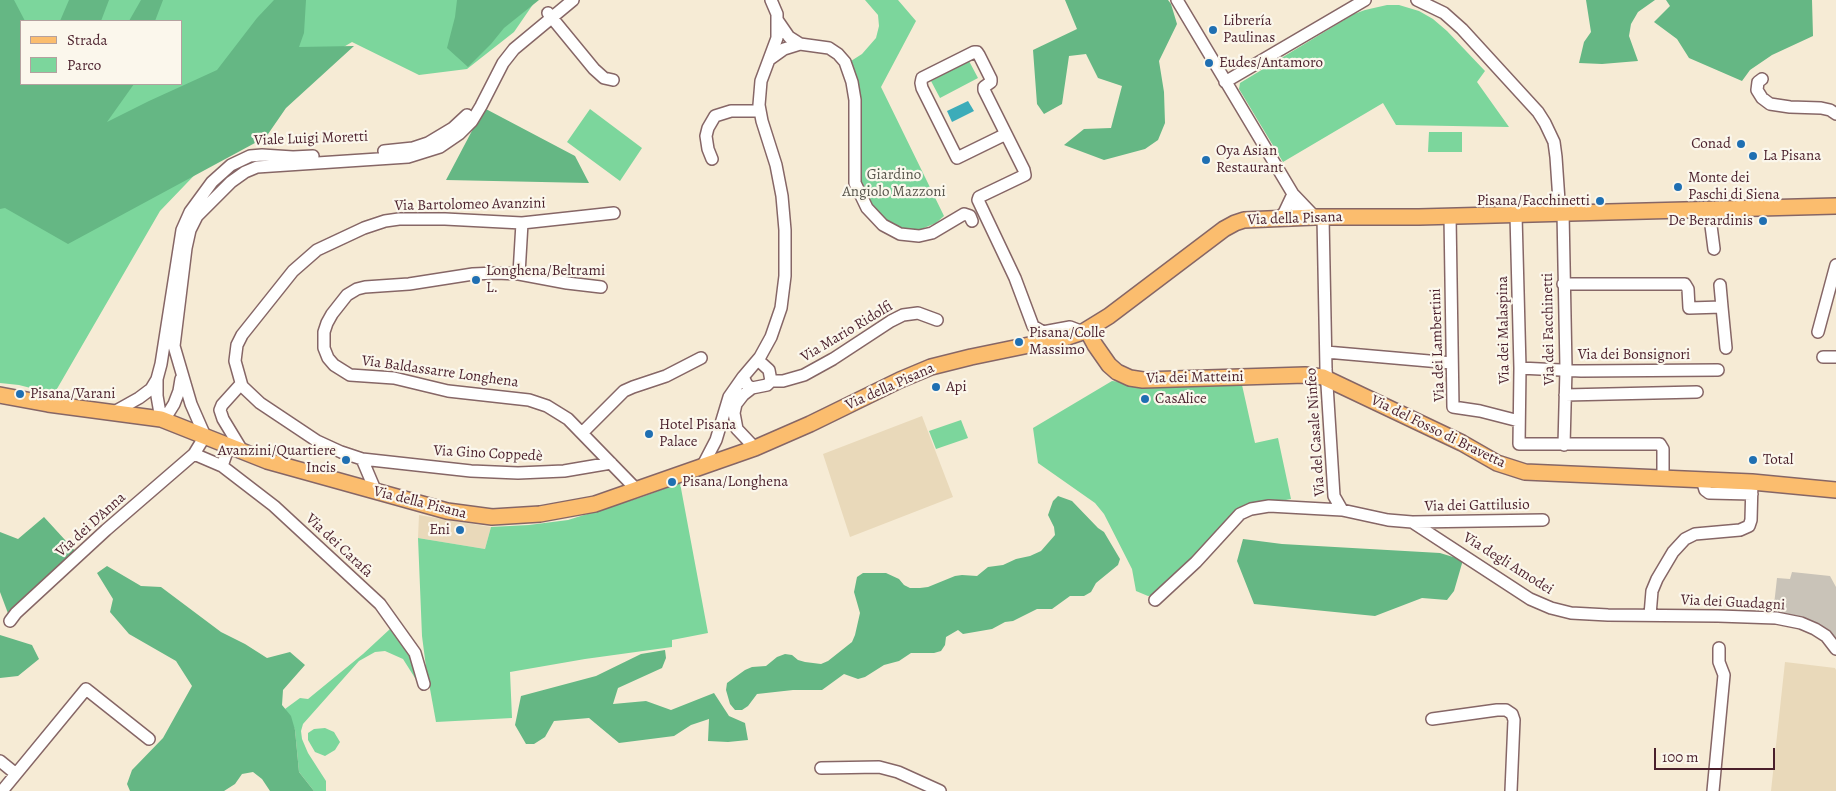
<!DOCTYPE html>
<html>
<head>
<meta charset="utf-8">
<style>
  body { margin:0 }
  #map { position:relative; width:1836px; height:791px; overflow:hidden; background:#f6ebd5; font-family:Alegreya,serif }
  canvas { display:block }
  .legend { position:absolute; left:20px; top:20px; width:162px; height:65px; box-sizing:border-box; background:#fbf7ec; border:1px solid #b4a19f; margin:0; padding:6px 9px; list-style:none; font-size:15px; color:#4a1f2b }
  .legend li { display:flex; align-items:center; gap:10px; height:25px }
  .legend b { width:25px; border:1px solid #b4a19f }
  .scale { position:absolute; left:1654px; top:748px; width:121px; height:22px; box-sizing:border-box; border:2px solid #4a1f2b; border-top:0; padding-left:6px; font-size:15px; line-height:18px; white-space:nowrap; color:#4a1f2b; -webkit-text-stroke:4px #fbf7ec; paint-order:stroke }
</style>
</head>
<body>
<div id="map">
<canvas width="1836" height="791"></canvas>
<ul class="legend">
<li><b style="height:6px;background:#fbbd6e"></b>Strada</li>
<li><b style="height:14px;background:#7cd69c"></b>Parco</li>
</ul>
<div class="scale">100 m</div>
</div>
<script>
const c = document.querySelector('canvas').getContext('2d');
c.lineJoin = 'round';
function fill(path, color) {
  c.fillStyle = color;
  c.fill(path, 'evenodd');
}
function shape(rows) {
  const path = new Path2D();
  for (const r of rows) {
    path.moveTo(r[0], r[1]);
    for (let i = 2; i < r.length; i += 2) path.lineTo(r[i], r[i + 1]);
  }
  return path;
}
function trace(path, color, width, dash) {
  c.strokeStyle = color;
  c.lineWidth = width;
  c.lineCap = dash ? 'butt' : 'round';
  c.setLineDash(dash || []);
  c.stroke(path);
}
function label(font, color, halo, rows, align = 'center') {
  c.font = font + ' Alegreya,serif';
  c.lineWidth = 4.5;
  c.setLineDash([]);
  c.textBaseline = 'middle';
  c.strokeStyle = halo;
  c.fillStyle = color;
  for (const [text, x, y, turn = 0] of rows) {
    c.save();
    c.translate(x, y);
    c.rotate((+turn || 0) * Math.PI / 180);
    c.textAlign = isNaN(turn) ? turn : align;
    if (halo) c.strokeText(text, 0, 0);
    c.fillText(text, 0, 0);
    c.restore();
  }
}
const built = shape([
  [922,416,953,497,850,537,823,454],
  [419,515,491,527,485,549,418,538],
  [1785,662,1835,668,1836,670,1836,791,1771,791]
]);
const industrial = shape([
  [1792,572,1830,576,1836,587,1836,642,1773,614,1777,578,1790,579]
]);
const green = shape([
  [0,0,536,0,514,32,467,69,419,75,352,42,300,73,209,160,160,211,54,394,19,385,0,383],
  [21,21,181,21,181,84,21,84],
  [865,0,898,0,916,21,881,87,944,216,936,223,919,230,903,230,890,225,873,209,864,194,860,175,862,128,859,86,851,61,862,54,876,38,879,26,878,15],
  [1387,5,1399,5,1419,11,1433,19,1447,31,1485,71,1477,82,1509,127,1396,125,1383,103,1283,162,1239,89,1240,83,1354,14,1365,10],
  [969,61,978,78,940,98,931,81],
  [590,109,642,148,620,181,567,142],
  [1429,132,1462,132,1462,152,1428,152],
  [1112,381,1160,386,1242,385,1255,443,1278,438,1291,499,1236,510,1198,555,1155,595,1148,596,1136,591,1132,569,1104,514,1095,503,1038,463,1033,428],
  [961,420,968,438,936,449,929,431],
  [680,483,708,633,672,640,672,647,585,659,510,672,512,718,436,722,426,667,422,636,418,538,485,549,491,527,529,525,568,520,642,497],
  [390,629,396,634,408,651,417,668,417,678,415,678,403,659,385,651,375,652,359,661,303,724,301,731,302,739,308,753,326,781,326,791,314,791,299,772,295,730,285,709,300,698,308,699,363,654],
  [325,728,334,732,340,742,335,750,325,756,315,752,308,740,308,733,314,729]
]);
const forest = shape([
  [0,0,14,0,25,21,21,21,21,84,134,84,107,122,149,101,217,70,257,18,274,0,306,0,304,33,299,47,354,46,286,108,266,137,68,244,5,208,0,209],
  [69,0,109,0,101,21,60,21],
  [141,0,163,0,155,21,129,21],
  [457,0,539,0,504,28,491,44,468,67,447,48,455,17],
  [1065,0,1168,0,1171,4,1177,24,1159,61,1164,92,1165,123,1158,140,1145,149,1104,160,1064,145,1084,129,1111,128,1122,86,1098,78,1086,54,1069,56,1062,104,1044,114,1037,104,1033,50,1077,29],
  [1586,0,1655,0,1638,12,1631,24,1629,36,1638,61,1602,64,1579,63,1584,42,1591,32],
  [1666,0,1812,0,1813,36,1772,55,1750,70,1742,81,1689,58,1677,39,1654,22,1670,6],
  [484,108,575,156,589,183,446,180],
  [1058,496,1072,501,1098,528,1104,532,1120,559,1118,565,1096,583,1091,592,1084,596,1070,596,1052,609,1037,609,1013,621,1005,622,992,629,963,634,958,630,946,637,945,645,941,651,934,653,911,653,899,661,884,665,865,677,858,679,844,674,822,690,793,690,757,694,748,706,742,710,735,710,730,704,726,690,727,683,745,670,752,667,766,666,777,657,785,654,792,655,798,660,805,662,821,664,828,661,852,642,855,635,860,613,854,592,857,577,863,573,886,573,899,579,904,585,910,588,920,588,928,587,955,576,962,575,977,576,988,567,1003,565,1016,559,1030,556,1041,551,1055,535,1054,527,1048,515,1053,501],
  [44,517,77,553,9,616,0,592,0,532,18,539],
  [1243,539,1282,544,1440,553,1463,560,1454,591,1447,600,1422,598,1375,616,1254,604,1237,561],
  [107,566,141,586,161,587,221,632,245,644,267,658,290,652,305,665,283,690,282,705,291,716,295,730,299,772,314,791,270,791,262,779,253,772,242,774,235,784,224,791,130,791,127,784,132,770,163,738,192,686,176,661,129,634,110,612,113,599,97,573],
  [0,635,32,645,39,659,18,676,0,678],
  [665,650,666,658,662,668,618,688,613,704,646,701,671,710,714,693,729,716,745,723,748,740,728,742,708,741,709,719,691,725,674,736,619,743,589,718,554,721,545,737,534,744,526,744,515,725,521,696,596,676,641,654]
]);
const water = shape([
  [968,101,974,111,952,122,947,111]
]);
const minor = shape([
  [1177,0,1293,194,1300,218],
  [1417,0,1444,13,1462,29,1538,112,1545,123,1554,142,1556,157,1559,201,1563,212,1566,369,1564,445],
  [548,13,594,69,604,78,613,80],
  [778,21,789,37,800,44],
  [770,59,784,49,800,44,829,48,838,54,845,62,852,82,855,100,855,183,867,208,883,225,900,234,919,236,932,233,964,214,970,216,972,221],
  [1762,79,1758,82,1757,90,1762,98,1770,104,1790,107,1821,108,1830,110,1836,114],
  [1225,82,1365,0],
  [1006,134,957,158,922,88,921,83,922,78,974,52,977,52,979,55,991,79,991,82,984,87,984,90,1024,170,1025,175,979,197,978,200,1015,278,1033,326,1043,332,1070,327,1083,332],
  [384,151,413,148,428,143,453,128,467,115],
  [712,159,708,149,706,136,708,128,715,116,731,111,760,111],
  [1294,195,1315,217],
  [1709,210,1714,249],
  [1516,215,1520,368,1519,444,1660,444,1663,449,1663,478],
  [1450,216,1453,407,1480,411,1519,421],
  [1323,217,1326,369,1334,496,1342,510],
  [1278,218,1284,213,1293,194],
  [519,274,522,223],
  [1563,284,1685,284,1688,289,1689,308,1722,307,1726,348],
  [1720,285,1722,307],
  [601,287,567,283,519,274,496,273,473,274,409,284,365,287,357,289,347,295,332,314,327,323,324,332,324,348,328,358,334,365,350,375,394,378,448,391,529,400,547,406,568,419,637,490],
  [1818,332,1836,265],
  [1326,352,1452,363],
  [1823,357,1836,357],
  [1520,368,1581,371,1718,370],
  [157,379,157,396,161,419,169,412,174,404,179,391,181,379],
  [771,381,783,381,804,375,833,359,891,321,903,315,918,313,937,320],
  [241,384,222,405,220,410,223,419,243,452],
  [752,388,747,385,743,377,760,357,771,337,781,308,785,276,785,230,782,196,776,165,762,121,759,105,761,81,777,38,777,14,771,0],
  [1565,395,1697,392],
  [114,412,139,398,151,389,157,379,161,364,182,230,190,212,212,182,231,165,250,156,262,155,293,157,313,156],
  [582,433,624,391,633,387,666,376,701,358],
  [229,446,222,466,274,506,380,604,415,653,424,684],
  [755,448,737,429,734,413,736,404,743,395,752,388,767,385,771,381,769,370,758,360],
  [362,459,376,492],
  [611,463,564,471,518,473,471,471,362,459,341,452,317,441,260,403,242,386,235,361,237,345,242,335,293,271,317,250,364,228,385,221,399,219,445,219,522,223,614,213],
  [222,466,194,454,205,436,191,404,174,346,186,248,190,230,197,216,231,182,245,172,257,167,408,157,440,147,459,134,472,121,481,106,503,63,514,49,573,0],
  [702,467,716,440,729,397,743,377],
  [1702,480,1705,490,1709,493,1752,494],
  [1414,522,1543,520],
  [1155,600,1196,562,1240,514,1251,509,1269,506,1342,510,1388,520,1412,522,1530,599,1551,608,1571,613,1608,615,1718,616,1776,618,1801,623,1815,629,1826,636,1836,649],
  [1650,615,1652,591,1657,579,1673,552,1685,539,1695,534,1740,530,1749,526,1751,520,1752,482],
  [10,621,16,613,106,530,194,454],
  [1432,719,1497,710,1506,710,1512,714,1514,720,1511,791],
  [0,761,16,774],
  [821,768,879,767,898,772,940,791],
  [2,791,86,689,149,739],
  [1713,791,1724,675,1719,662,1719,648]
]);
const major = shape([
  [1087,330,1095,345,1109,365,1117,372,1130,378,1143,380,1305,375,1323,377,1462,443,1497,463,1525,472,1752,482,1836,490],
  [0,395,48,404,161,419,267,461,447,511,492,517,540,514,595,504,755,448,810,424,900,380,931,367,971,357,1068,337,1083,332,1109,316,1224,229,1235,223,1244,220,1315,217,1419,217,1836,206]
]);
const markers = [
  [1213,30,5,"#1f6fb2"],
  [1209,63,5,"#1f6fb2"],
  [1741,144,5,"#1f6fb2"],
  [1753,156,5,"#1f6fb2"],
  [1206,160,5,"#1f6fb2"],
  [1678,187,5,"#1f6fb2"],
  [1600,201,5,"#1f6fb2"],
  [1763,221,5,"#1f6fb2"],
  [476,280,5,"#1f6fb2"],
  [1019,342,5,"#1f6fb2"],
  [936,387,5,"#1f6fb2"],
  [20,394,5,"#1f6fb2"],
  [1145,399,5,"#1f6fb2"],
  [649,434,5,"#1f6fb2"],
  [346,460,5,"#1f6fb2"],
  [1753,460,5,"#1f6fb2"],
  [672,482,5,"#1f6fb2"],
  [460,530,5,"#1f6fb2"]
];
const poiNames = [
  ["Librería",1223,21],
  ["Paulinas",1223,38],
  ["Eudes/Antamoro",1219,63],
  ["Conad",1731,144,"right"],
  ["Oya Asian",1216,151],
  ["Restaurant",1216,168],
  ["La Pisana",1763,156],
  ["Monte dei",1688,178],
  ["Paschi di Siena",1688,195],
  ["Pisana/Facchinetti",1590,201,"right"],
  ["De Berardinis",1753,221,"right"],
  ["Longhena/Beltrami",486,271],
  ["L.",486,288],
  ["Pisana/Colle",1029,333],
  ["Massimo",1029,350],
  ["Api",946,387],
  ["Pisana/Varani",30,394],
  ["CasAlice",1155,399],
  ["Hotel Pisana",659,425],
  ["Palace",659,442],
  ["Avanzini/Quartiere",336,451,"right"],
  ["Incis",336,468,"right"],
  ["Total",1763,460],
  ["Pisana/Longhena",682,482],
  ["Eni",450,530,"right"]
];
const streetNames = [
  ["Viale Luigi Moretti",311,139,-2],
  ["Via Bartolomeo Avanzini",470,205,-1],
  ["Via della Pisana",1295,219,-2],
  ["Via dei Facchinetti",1549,329,-91],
  ["Via dei Malaspina",1504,330,-91],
  ["Via Mario Ridolfi",847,332,-31],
  ["Via dei Lambertini",1438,345,-92],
  ["Via dei Bonsignori",1634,355],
  ["Via Baldassarre Longhena",440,372,8],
  ["Via dei Matteini",1195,378,-1],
  ["Via della Pisana",890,387,-24],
  ["Via del Casale Ninfeo",1316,432,-94],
  ["Via del Fosso di Bravetta",1438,432,26],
  ["Via Gino Coppedè",488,454,3],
  ["Via della Pisana",420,503,14],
  ["Via dei Gattilusio",1477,506,-1],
  ["Via dei D’Anna",91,525,-42],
  ["Via dei Carafa",339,546,43],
  ["Via degli Amodei",1508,564,32],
  ["Via dei Guadagni",1733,603,3]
];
const parkNames = [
  ["Giardino",894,175],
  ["Angiolo Mazzoni",894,192]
];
fill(built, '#e9d9ba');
fill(industrial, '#c9c3b8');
fill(green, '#7cd69c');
fill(forest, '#65b784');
fill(water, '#3cacb9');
trace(minor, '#866666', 14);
trace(major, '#866666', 18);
trace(minor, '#fff', 11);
trace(major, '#fbbd6e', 15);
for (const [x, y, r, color] of markers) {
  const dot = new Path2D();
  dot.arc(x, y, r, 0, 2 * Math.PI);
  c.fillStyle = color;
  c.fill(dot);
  trace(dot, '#fbf7ec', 2);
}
label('15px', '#4a1f2b', '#fbf7ec', poiNames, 'left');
label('15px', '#4a1f2b', '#fbf7ec', streetNames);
label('15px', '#59564d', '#fbf7ec', parkNames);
</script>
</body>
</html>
